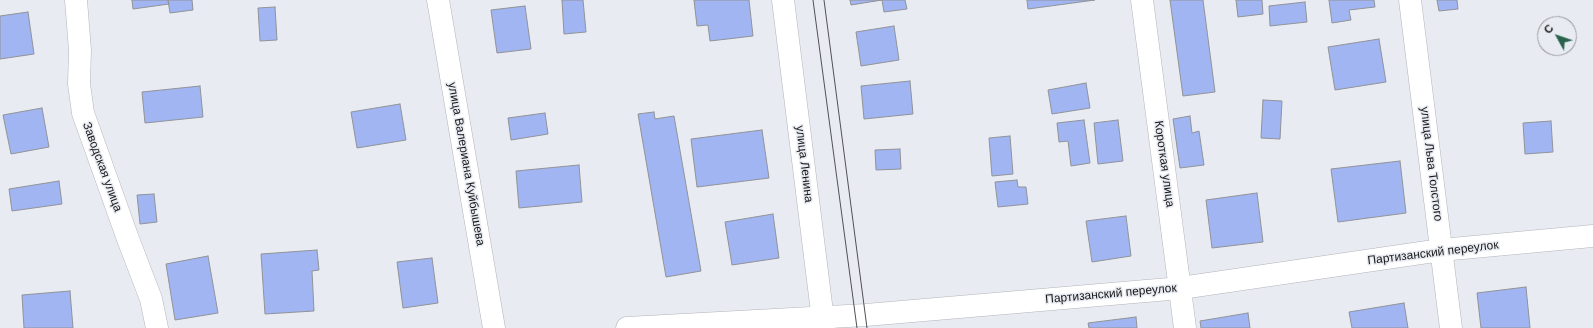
<!DOCTYPE html>
<html>
<head>
<meta charset="utf-8">
<style>
  body { margin:0 }
  #map { position:relative; width:1593px; height:328px; overflow:hidden; background:#e8ebf1; font-family:Helvetica,sans-serif }
  canvas { display:block }
  .north { position:absolute; left:1537px; top:16px; width:40px; height:40px; box-sizing:border-box; background:#e8ebf1; border:1px solid #95979b; border-radius:50%; rotate:310deg; font-size:11px; font-weight:700; line-height:16px; text-align:center; color:#18181a }
  .north::after { content:''; display:block; margin:auto; width:14px; height:18px; background:#29634d; clip-path:polygon(50% 0,100% 100%,50% 72%,0 100%) }
</style>
</head>
<body>
<div id="map">
<canvas width="1593" height="328"></canvas>
<div class="north">С</div>
</div>
<script>
const c = document.querySelector('canvas').getContext('2d');
c.lineJoin = 'round';
function fill(path, color) {
  c.fillStyle = color;
  c.fill(path, 'evenodd');
}
function shape(rows) {
  const path = new Path2D();
  for (const r of rows) {
    path.moveTo(r[0], r[1]);
    for (let i = 2; i < r.length; i += 2) path.lineTo(r[i], r[i + 1]);
  }
  return path;
}
function trace(path, color, width, dash) {
  c.strokeStyle = color;
  c.lineWidth = width;
  c.lineCap = dash ? 'butt' : 'round';
  c.setLineDash(dash || []);
  c.stroke(path);
}
function label(font, color, halo, rows, align = 'center') {
  c.font = font + ' Helvetica,sans-serif';
  c.lineWidth = 3;
  c.setLineDash([]);
  c.textBaseline = 'middle';
  c.strokeStyle = halo;
  c.fillStyle = color;
  for (const [text, x, y, turn = 0] of rows) {
    c.save();
    c.translate(x, y);
    c.rotate((+turn || 0) * Math.PI / 180);
    c.textAlign = isNaN(turn) ? turn : align;
    if (halo) c.strokeText(text, 0, 0);
    c.fillText(text, 0, 0);
    c.restore();
  }
}
const building = shape([
  [132,0,168,0,169,4,133,9,132,0],
  [168,0,192,0,193,10,170,13,168,0],
  [562,0,583,0,586,32,564,34,562,0],
  [694,0,749,0,753,36,710,41,708,25,697,26,694,0],
  [850,0,905,0,907,9,884,12,882,0,851,5,850,0],
  [1027,0,1095,0,1028,9,1027,0],
  [1170,0,1203,0,1215,92,1183,96,1170,0],
  [1236,0,1262,0,1263,14,1238,17,1236,0],
  [1329,0,1374,0,1375,7,1349,10,1351,20,1332,23,1329,0],
  [1437,0,1457,0,1458,9,1439,11,1437,0],
  [1305,2,1307,22,1270,26,1269,6,1305,2],
  [525,6,531,49,497,53,491,10,525,6],
  [275,7,277,40,260,41,258,8,275,7],
  [28,12,34,54,0,59,0,16,28,12],
  [894,26,899,60,861,66,856,32,894,26],
  [1379,39,1386,82,1335,90,1328,47,1379,39],
  [910,81,913,114,864,119,861,86,910,81],
  [1086,83,1090,108,1052,114,1048,90,1086,83],
  [200,86,203,117,145,123,142,92,200,86],
  [1263,100,1282,101,1280,139,1261,138,1263,100],
  [400,104,406,140,357,148,351,112,400,104],
  [42,108,49,147,11,154,3,115,42,108],
  [654,112,655,119,674,116,701,271,666,277,638,114,654,112],
  [545,113,548,134,511,140,508,118,545,113],
  [1190,116,1192,133,1199,131,1204,165,1180,168,1173,119,1190,116],
  [1084,120,1090,163,1071,166,1068,141,1059,142,1057,123,1084,120],
  [1118,120,1123,161,1098,164,1094,123,1118,120],
  [1551,121,1553,152,1525,154,1523,123,1551,121],
  [762,130,769,178,697,187,691,139,762,130],
  [1010,136,1013,174,992,176,989,138,1010,136],
  [900,149,901,169,876,170,875,150,900,149],
  [1400,161,1406,213,1338,222,1331,169,1400,161],
  [579,165,582,202,519,208,516,171,579,165],
  [1017,180,1018,187,1026,187,1028,204,998,207,995,182,1017,180],
  [59,181,62,204,12,211,9,189,59,181],
  [1257,193,1263,242,1212,248,1206,200,1257,193],
  [154,194,157,222,140,224,137,195,154,194],
  [773,214,779,258,732,265,725,222,773,214],
  [1126,216,1131,256,1092,262,1086,221,1126,216],
  [317,250,319,270,312,271,314,311,265,314,261,254,317,250],
  [208,256,218,313,175,320,166,264,208,256],
  [432,258,438,303,403,308,397,262,432,258],
  [1526,287,1530,328,1481,328,1477,293,1526,287],
  [70,291,73,328,24,328,22,295,70,291],
  [1404,303,1408,328,1352,328,1349,312,1404,303],
  [1248,313,1250,328,1201,328,1200,321,1248,313],
  [1136,317,1137,328,1089,328,1088,323,1136,317]
]);
const minor = shape([
  [76,0,80,50,79,84,83,113,128,239,151,299,157,328],
  [438,0,494,328],
  [783,0,824,328],
  [1142,0,1185,328],
  [1410,0,1451,328],
  [627,328,866,315,1181,288,1441,250,1593,236]
]);
const tram = shape([
  [813,0,857,328],
  [824,0,867,328]
]);
const streetNames = [
  ["улица Валериана Куйбышева",466,164,80],
  ["улица Ленина",804,164,83],
  ["Короткая улица",1164,164,82],
  ["улица Льва Толстого",1431,164,83],
  ["Заводская улица",102,167,70],
  ["Партизанский переулок",1433,253,-7],
  ["Партизанский переулок",1111,294,-5]
];
fill(building, '#a0b5f2');
trace(building, '#919398', 1);
trace(minor, '#b2b4ba', 23);
trace(minor, '#fff', 22);
trace(tram, '#505154', 1);
label('12px', '#18181a', '#e8ebf1', streetNames);
</script>
</body>
</html>
